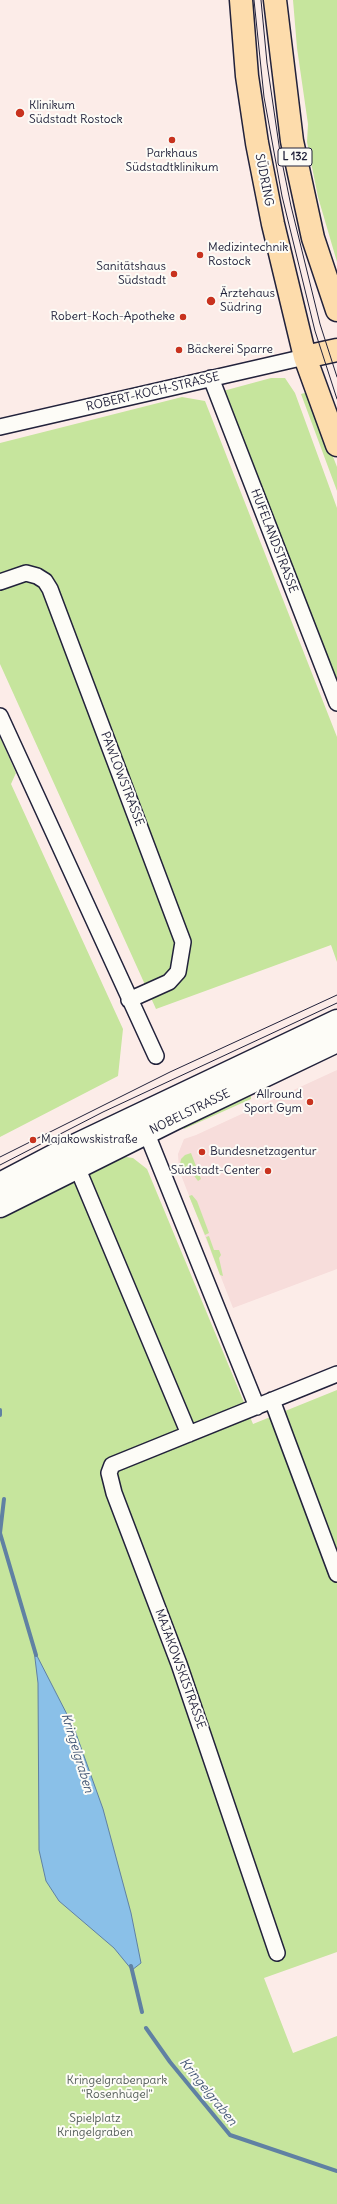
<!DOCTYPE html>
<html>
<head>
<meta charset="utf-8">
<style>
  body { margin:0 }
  canvas { display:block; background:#fcece8 }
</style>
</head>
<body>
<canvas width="337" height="2204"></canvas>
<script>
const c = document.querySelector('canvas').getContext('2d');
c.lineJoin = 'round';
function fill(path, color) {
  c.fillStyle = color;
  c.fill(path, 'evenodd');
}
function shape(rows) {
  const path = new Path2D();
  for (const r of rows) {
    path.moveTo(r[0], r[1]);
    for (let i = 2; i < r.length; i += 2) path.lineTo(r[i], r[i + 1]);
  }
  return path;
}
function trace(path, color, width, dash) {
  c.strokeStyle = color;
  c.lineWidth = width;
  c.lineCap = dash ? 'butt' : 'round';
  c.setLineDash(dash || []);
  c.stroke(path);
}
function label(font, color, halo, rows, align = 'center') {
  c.font = font + ' Delius,sans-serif';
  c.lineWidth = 4;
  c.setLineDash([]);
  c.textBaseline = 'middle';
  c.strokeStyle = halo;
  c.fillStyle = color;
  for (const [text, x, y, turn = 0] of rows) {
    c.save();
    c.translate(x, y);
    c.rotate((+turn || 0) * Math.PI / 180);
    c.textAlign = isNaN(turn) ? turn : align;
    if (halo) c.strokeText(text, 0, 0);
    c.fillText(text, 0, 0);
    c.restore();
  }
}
const built = shape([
  [337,1070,337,1269,233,1308,179,1170,178,1154,184,1139,196,1135]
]);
const green = shape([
  [293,0,337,0,337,262,318,197,307,142,308,124,297,48],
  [271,378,285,378,295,393,337,508,337,688,223,391],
  [308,392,337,467,337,491,301,394],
  [182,397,205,401,337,737,337,962,331,945,156,1009,0,664,0,443],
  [0,737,16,773,11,784,123,1029,118,1076,0,1137],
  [243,1092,251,1095,251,1099,184,1129,180,1121],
  [191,1153,201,1179,198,1181,192,1173,183,1173,179,1170,181,1159,185,1155],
  [126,1157,133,1158,147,1169,253,1424,337,1390,337,1952,264,1978,293,2053,337,2036,337,2204,0,2204,0,1219,88,1172,116,1159],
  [192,1195,197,1201,209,1233,205,1235,189,1196],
  [209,1236,214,1250,219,1250,221,1255,219,1258,223,1276,220,1275,206,1237]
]);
const water = shape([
  [34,1650,74,1728,103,1809,131,1913,141,1963,132,1970,114,1948,59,1901,46,1881,39,1850,38,1683,34,1650]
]);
const stream = shape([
  [0,1410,0,1415],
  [4,1499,0,1533,36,1655],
  [131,1966,142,2012],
  [146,2028,170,2062,230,2135,337,2171]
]);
const street = shape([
  [211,378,337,703],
  [0,427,305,357],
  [0,582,26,573,37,576,45,581,50,589,183,942,178,972,169,982,129,1000],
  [0,716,156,1056],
  [143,1124,257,1407],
  [77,1167,189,1434],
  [272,1400,337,1574],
  [277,1953,179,1664,114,1493,109,1473,112,1465,337,1374]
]);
const secondary = shape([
  [0,1184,55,1155,337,1021],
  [0,1206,174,1119,337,1041]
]);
const primary = shape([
  [241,0,247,76,257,143,273,224,305,357,337,445],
  [275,0,292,141,313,238,337,310],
  [305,357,337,350]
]);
const tram = shape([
  [254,0,264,97,282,196,315,331,337,399],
  [261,0,267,63,280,152,291,206,320,324,337,377],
  [0,1157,170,1072,337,995],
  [0,1165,103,1112,337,1003]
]);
const markers = [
  [20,113,5,"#c8321e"],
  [172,140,4,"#c8321e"],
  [200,255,4,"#c8321e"],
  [174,274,4,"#c8321e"],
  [211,301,5,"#c8321e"],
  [183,317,4,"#c8321e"],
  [179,350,4,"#c8321e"],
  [310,1102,4,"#c8321e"],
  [33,1140,4,"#c8321e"],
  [202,1152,4,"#c8321e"],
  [268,1171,4,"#c8321e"]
];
const shields = [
  [295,157,34]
];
const shieldNames = [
  ["L 132",295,157]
];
const poiNames = [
  ["Klinikum",29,106],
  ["Südstadt Rostock",29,120],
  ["Parkhaus",172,154,"center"],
  ["Südstadtklinikum",172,168,"center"],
  ["Medizintechnik",208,248],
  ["Rostock",208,262],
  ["Sanitätshaus",166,267,"right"],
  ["Südstadt",166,281,"right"],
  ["Ärztehaus",220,294],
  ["Südring",220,308],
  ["Robert-Koch-Apotheke",175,317,"right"],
  ["Bäckerei Sparre",187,350],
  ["Allround",302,1095,"right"],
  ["Sport Gym",302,1109,"right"],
  ["Majakowskistraße",41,1140],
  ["Bundesnetzagentur",210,1152],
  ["Südstadt-Center",260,1171,"right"]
];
const streetNames = [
  ["SÜDRING",264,180,79],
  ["ROBERT-KOCH-STRASSE",153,392,-13],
  ["HUFELANDSTRASSE",274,541,69],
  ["PAWLOWSTRASSE",122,779,69],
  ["NOBELSTRASSE",190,1112,-26],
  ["MAJAKOWSKISTRASSE",180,1669,70]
];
const parkNames = [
  ["Kringelgrabenpark",117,2081],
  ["\"Rosenhügel\"",117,2095],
  ["Spielplatz",95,2119],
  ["Kringelgraben",95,2133]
];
const waterNames = [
  ["Kringelgraben",77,1753,73],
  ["Kringelgraben",208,2092,51]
];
fill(built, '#f7dddb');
fill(green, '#c6e59d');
fill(water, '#8ac0e8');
trace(water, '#6081a3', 1);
trace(stream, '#6081a3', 4);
trace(street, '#22223b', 18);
trace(secondary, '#22223b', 25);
trace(primary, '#22223b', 25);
trace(street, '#fdfcf7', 15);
trace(secondary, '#fdfcf7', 22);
trace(primary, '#fddcac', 22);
trace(tram, '#22223b', 1);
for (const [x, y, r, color] of markers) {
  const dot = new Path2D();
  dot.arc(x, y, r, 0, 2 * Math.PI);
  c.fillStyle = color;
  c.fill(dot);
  trace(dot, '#fdfcf7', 1.5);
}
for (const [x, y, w] of shields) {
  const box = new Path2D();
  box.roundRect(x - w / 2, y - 9, w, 18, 3);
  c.fillStyle = '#fdfcf7';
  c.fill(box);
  trace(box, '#22223b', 1);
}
label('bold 11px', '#22223b', null, shieldNames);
label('12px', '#22223b', '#fdfcf7', poiNames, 'left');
label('12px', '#22223b', '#fdfcf7', streetNames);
label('12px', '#535c58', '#fdfcf7', parkNames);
label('italic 13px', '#465978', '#fdfcf7', waterNames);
</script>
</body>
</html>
